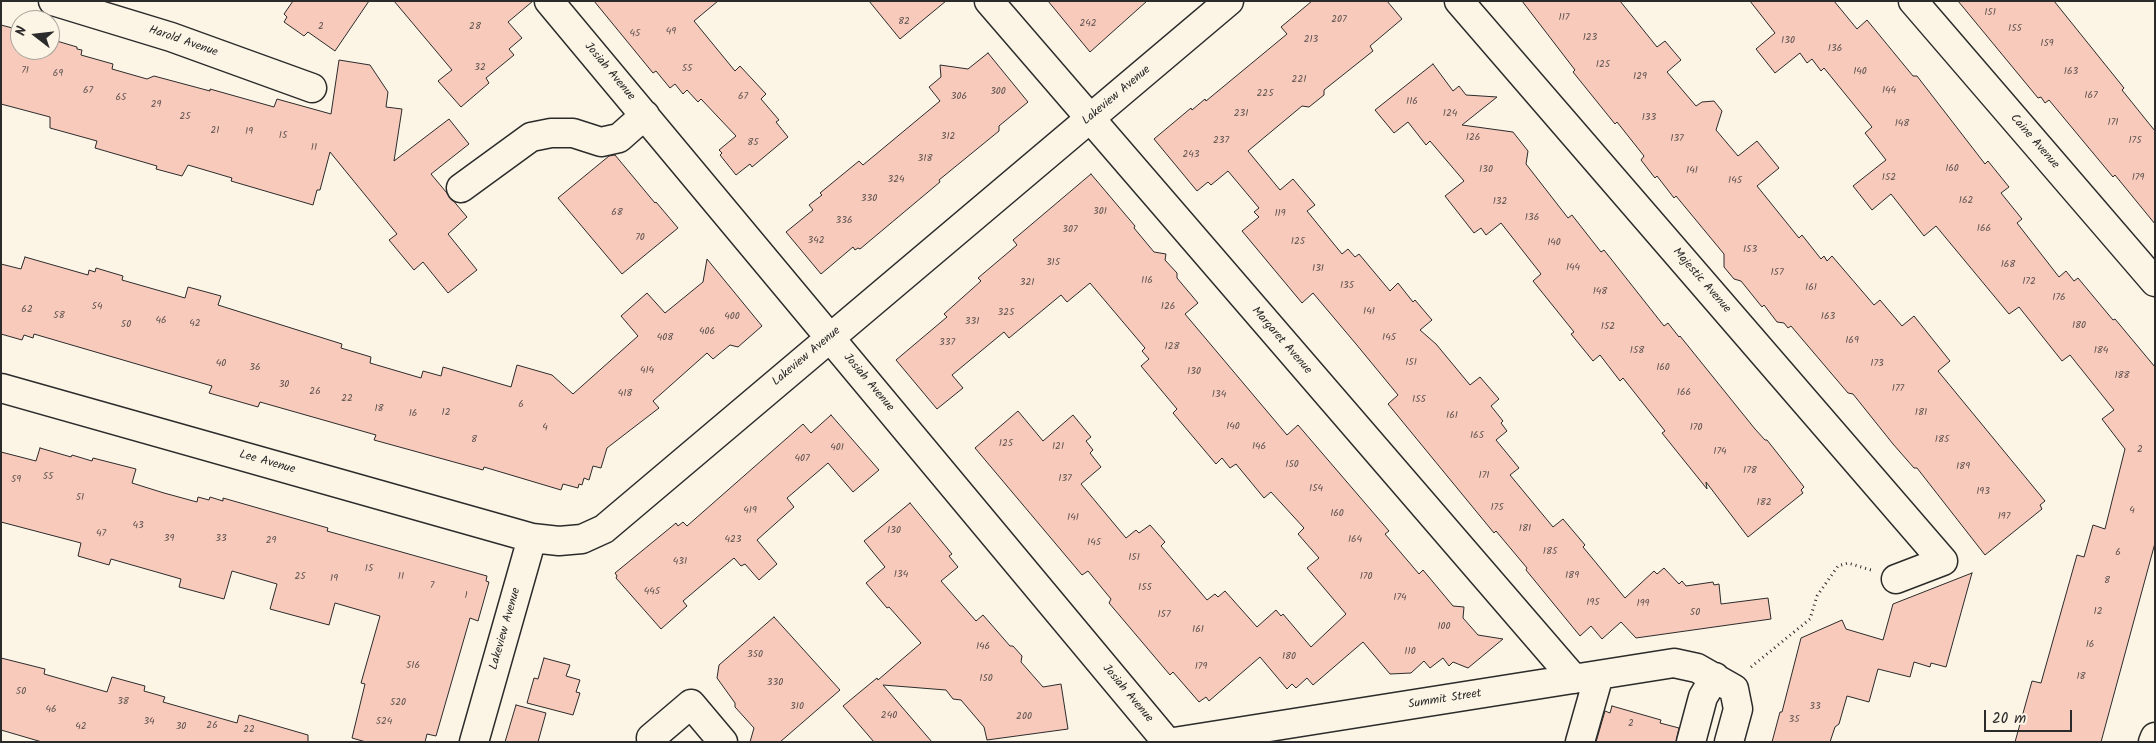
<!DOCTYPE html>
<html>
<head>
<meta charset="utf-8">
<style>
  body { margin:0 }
  #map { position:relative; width:2156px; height:743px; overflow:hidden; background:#fcf5e5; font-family:Kalam,sans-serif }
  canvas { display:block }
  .frame { position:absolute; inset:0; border:2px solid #2b2b2b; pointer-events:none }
  .north { position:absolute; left:10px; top:10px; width:50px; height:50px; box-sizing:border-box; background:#fcf5e5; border:1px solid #a8a49b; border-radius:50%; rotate:286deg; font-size:14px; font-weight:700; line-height:20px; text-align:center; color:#2b2b2b }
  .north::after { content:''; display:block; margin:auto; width:18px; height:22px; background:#2b2b2b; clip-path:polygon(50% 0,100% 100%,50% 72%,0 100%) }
  .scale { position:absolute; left:1984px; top:710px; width:88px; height:22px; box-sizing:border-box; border:2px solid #2b2b2b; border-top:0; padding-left:6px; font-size:15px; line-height:18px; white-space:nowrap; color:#2b2b2b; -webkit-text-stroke:4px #fcf5e5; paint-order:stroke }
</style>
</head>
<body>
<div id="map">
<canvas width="2156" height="743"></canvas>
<div class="frame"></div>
<div class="north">N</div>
<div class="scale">20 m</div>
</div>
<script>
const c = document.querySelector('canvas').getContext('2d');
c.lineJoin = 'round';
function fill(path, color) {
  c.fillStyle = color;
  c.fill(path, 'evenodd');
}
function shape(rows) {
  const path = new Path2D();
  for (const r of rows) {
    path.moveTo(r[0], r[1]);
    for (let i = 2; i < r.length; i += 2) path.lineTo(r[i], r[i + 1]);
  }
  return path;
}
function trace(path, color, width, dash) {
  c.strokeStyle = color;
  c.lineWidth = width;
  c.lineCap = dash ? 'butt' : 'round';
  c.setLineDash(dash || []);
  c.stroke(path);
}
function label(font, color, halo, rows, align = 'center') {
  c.font = font + ' Kalam,sans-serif';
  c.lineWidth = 4;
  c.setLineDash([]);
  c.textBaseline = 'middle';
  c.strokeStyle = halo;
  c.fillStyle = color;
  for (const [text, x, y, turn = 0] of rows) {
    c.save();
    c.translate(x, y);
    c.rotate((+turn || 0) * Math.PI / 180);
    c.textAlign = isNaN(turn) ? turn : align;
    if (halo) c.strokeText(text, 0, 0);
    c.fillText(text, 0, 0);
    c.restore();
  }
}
const building = shape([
  [293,1,369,1,335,51,308,32,304,36,284,22,287,17,284,14,293,1],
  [394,1,533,1,508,22,522,38,509,49,514,55,486,78,489,83,461,107,438,81,452,70,394,1],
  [594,1,718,1,694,21,735,71,740,66,766,94,761,99,779,120,776,122,788,137,752,167,750,164,736,175,720,155,722,153,719,150,736,136,701,99,698,102,687,90,683,94,675,84,670,88,656,71,653,73,594,1],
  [869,1,946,1,900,39,869,1],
  [1048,1,1147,1,1090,52,1048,1],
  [1312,1,1387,1,1402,19,1370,46,1373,51,1324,90,1324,95,1309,107,1302,106,1248,151,1280,190,1293,179,1315,205,1307,211,1342,254,1348,249,1355,257,1359,254,1390,291,1398,283,1413,302,1415,300,1432,320,1420,330,1436,344,1470,385,1480,377,1499,399,1491,406,1503,421,1501,423,1507,431,1496,440,1519,468,1510,475,1553,527,1563,519,1585,545,1583,547,1625,598,1654,571,1657,574,1664,568,1679,584,1682,581,1686,586,1713,582,1714,585,1719,584,1721,604,1768,598,1771,619,1636,638,1621,622,1602,639,1591,626,1580,636,1526,570,1527,568,1496,531,1494,533,1388,404,1398,395,1356,344,1313,293,1302,303,1242,231,1259,217,1254,212,1259,208,1228,171,1211,185,1208,182,1197,191,1154,139,1191,108,1192,110,1205,99,1206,101,1287,34,1281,27,1312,1],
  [1522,1,1620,1,1657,47,1665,41,1681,60,1667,72,1696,106,1702,102,1714,101,1722,111,1716,130,1738,156,1757,141,1779,168,1757,186,1799,238,1802,235,1821,259,1824,256,1827,261,1832,256,1874,305,1880,300,1902,326,1914,316,1950,361,1938,371,2045,501,2040,505,2042,509,1985,555,1917,468,1914,468,1893,444,1853,394,1848,393,1791,326,1788,328,1784,323,1777,322,1764,305,1762,307,1741,281,1734,279,1724,267,1724,254,1676,196,1674,198,1657,176,1655,178,1641,160,1644,156,1617,122,1615,124,1573,72,1575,70,1522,1],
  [1750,1,1834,1,1857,29,1867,20,1913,76,1917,76,1985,164,1988,161,2009,187,2001,193,2022,219,2017,223,2059,277,2066,271,2074,281,2078,278,2113,320,2115,319,2155,367,2155,543,2101,742,2015,742,2032,681,2041,683,2077,555,2084,557,2093,525,2105,529,2125,449,2102,419,2114,410,2070,355,2062,361,2019,307,2009,314,1936,226,1924,236,1891,194,1872,210,1853,186,1886,160,1865,133,1872,127,1824,68,1821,71,1812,59,1807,63,1800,53,1775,73,1756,49,1775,33,1750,1],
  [1958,1,2054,1,2124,88,2122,90,2155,131,2155,224,2115,175,2113,177,2049,100,2045,103,2041,97,2038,98,1958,1],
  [1,25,20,30,20,50,50,50,50,39,77,47,77,49,82,50,81,55,113,64,112,69,147,79,154,76,210,91,210,89,274,107,277,99,331,114,339,60,370,65,388,92,386,107,402,109,394,161,449,119,469,144,431,174,467,217,448,234,477,270,448,293,423,262,414,270,389,240,397,234,330,152,320,190,317,190,313,205,231,181,232,178,188,165,182,176,156,169,157,166,95,148,97,141,50,128,50,117,1,104,1,25],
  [988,53,1028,102,999,126,999,131,939,180,940,182,860,249,858,248,855,250,853,247,821,274,786,232,813,210,809,205,822,195,820,193,859,161,863,165,940,101,929,87,941,77,940,65,968,69,988,53],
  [1433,64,1453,91,1459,86,1466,95,1497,97,1462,125,1513,132,1528,151,1526,164,1568,218,1572,215,1601,252,1604,250,1664,326,1668,323,1679,337,1680,336,1755,429,1765,440,1767,440,1804,487,1801,490,1803,493,1748,537,1706,482,1707,489,1662,433,1665,431,1623,378,1620,381,1600,355,1593,361,1571,334,1574,332,1533,281,1541,274,1501,223,1486,235,1481,228,1474,233,1445,196,1464,181,1430,141,1426,145,1408,122,1394,133,1375,110,1433,64],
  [615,155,655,203,656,202,678,228,622,274,558,198,609,156,615,155],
  [1091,174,1135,226,1134,228,1154,252,1166,254,1165,260,1177,273,1177,278,1198,303,1185,314,1287,435,1298,425,1389,531,1385,534,1419,574,1423,570,1453,606,1464,607,1463,618,1478,635,1503,639,1468,668,1453,662,1449,666,1443,658,1430,668,1424,661,1411,673,1390,674,1363,642,1313,685,1307,678,1296,688,1292,684,1287,689,1260,657,1209,701,1206,697,1199,702,1173,672,1170,675,1109,603,1111,599,1088,571,1082,575,975,448,1018,411,1043,441,1073,415,1091,437,1086,441,1093,450,1090,453,1101,467,1081,484,1126,538,1136,530,1139,533,1150,525,1165,542,1161,546,1207,600,1215,594,1218,597,1225,591,1257,627,1276,610,1281,616,1283,614,1311,647,1346,614,1307,568,1319,558,1298,534,1304,528,1271,492,1264,498,1236,464,1230,468,1222,458,1216,464,1173,413,1177,409,1141,366,1149,359,1142,351,1145,348,1090,283,1067,302,1061,295,1009,338,1004,332,952,375,963,388,937,409,896,360,947,317,944,314,981,281,978,278,1017,245,1013,240,1091,174],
  [25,257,88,275,89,270,95,272,96,268,123,276,122,280,185,298,188,287,221,296,218,305,342,344,341,348,371,357,370,363,421,378,423,371,441,376,443,367,511,387,517,365,552,375,573,394,638,336,621,316,647,293,665,313,703,282,707,259,762,326,738,347,730,345,713,359,707,353,653,401,659,408,607,448,601,468,593,466,589,480,584,478,582,485,579,484,578,488,563,484,561,490,484,467,483,470,374,440,376,435,260,402,258,407,209,393,212,386,34,334,33,338,24,335,22,340,1,334,1,264,21,269,25,257],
  [831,415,879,470,853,492,828,463,787,498,794,507,757,540,777,564,759,580,745,564,741,566,734,558,683,601,687,606,661,629,616,578,617,576,615,573,676,523,678,526,683,522,687,526,803,424,811,433,831,415],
  [40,448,71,457,72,455,92,461,93,458,136,469,132,483,164,493,197,502,198,497,209,500,210,497,223,501,223,498,328,528,327,531,487,576,486,581,489,582,478,621,470,618,436,736,427,734,425,742,366,742,352,738,365,684,361,683,380,616,335,603,329,625,270,609,277,584,232,571,224,599,179,587,181,579,111,559,109,565,78,556,81,543,1,522,1,452,36,461,40,448],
  [910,503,952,554,949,556,958,567,941,581,976,621,983,615,1010,646,1013,646,1022,656,1021,662,1043,687,1061,684,1068,729,987,740,984,727,961,700,953,699,946,690,883,685,932,742,874,742,843,706,877,678,878,680,921,643,889,607,887,608,866,583,885,567,864,541,910,503],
  [1972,573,1946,667,1931,663,1930,667,1914,662,1910,677,1878,669,1869,702,1847,696,1839,724,1835,727,1830,742,1772,742,1780,712,1782,712,1801,638,1842,620,1846,629,1883,640,1893,604,1972,573],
  [774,617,840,690,780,742,750,742,754,728,735,707,735,703,717,678,719,665,774,617],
  [1,658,45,669,44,674,107,692,112,677,145,686,144,691,165,697,163,702,237,723,239,715,308,735,308,742,42,742,1,730,1,658],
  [544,658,570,665,566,676,580,680,576,692,580,693,573,715,527,703,534,678,538,679,544,658],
  [516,705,546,713,538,742,505,742,516,705],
  [1612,706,1661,720,1660,723,1679,728,1676,742,1596,742,1605,711,1610,713,1612,706]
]);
const path = shape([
  [1751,667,1810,619,1817,596,1838,566,1848,563,1871,570]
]);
const minor = shape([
  [53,1,171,37,312,88],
  [549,1,1167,742],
  [989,1,1574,679],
  [1459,1,1943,561,1896,579],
  [1913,1,2155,282],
  [461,188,531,137,551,133,573,133,601,142,619,138,645,115],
  [1,388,532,538],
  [651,738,691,704,723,742],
  [474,742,532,538,559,541,582,539,604,529,1229,1],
  [1174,742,1674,663,1697,668,1734,689,1738,709,1729,742],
  [1580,742,1599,675],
  [1691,742,1703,697,1715,677],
  [2153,742,2155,737]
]);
const numberNames = [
  ["151",1990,13],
  ["117",1564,18],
  ["207",1339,20],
  ["82",904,22],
  ["242",1088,24],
  ["2",321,27],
  ["28",475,27],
  ["155",2015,29],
  ["49",671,32],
  ["45",635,34],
  ["123",1590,38],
  ["213",1311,40],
  ["130",1788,41],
  ["159",2047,44],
  ["136",1835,49],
  ["125",1603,65],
  ["32",480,68],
  ["55",687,69],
  ["71",25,71],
  ["140",1860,72],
  ["163",2071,72],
  ["69",58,74],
  ["129",1640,77],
  ["221",1299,80],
  ["67",88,91],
  ["144",1889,91],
  ["300",998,92],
  ["225",1265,94],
  ["167",2091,96],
  ["67",743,97],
  ["306",959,97],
  ["65",121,98],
  ["116",1412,102],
  ["29",156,105],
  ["231",1241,114],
  ["124",1450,114],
  ["25",185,117],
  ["133",1649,118],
  ["171",2113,123],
  ["148",1902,124],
  ["21",215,131],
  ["19",249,132],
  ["15",283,136],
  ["312",948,137],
  ["126",1473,138],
  ["137",1677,139],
  ["237",1221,141],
  ["175",2135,141],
  ["85",753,143],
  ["11",314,148],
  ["243",1191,155],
  ["318",925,159],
  ["160",1952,169],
  ["130",1486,170],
  ["141",1692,171],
  ["152",1889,178],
  ["179",2138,178],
  ["324",896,180],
  ["145",1735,181],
  ["330",869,199],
  ["162",1966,201],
  ["132",1500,202],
  ["301",1100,212],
  ["68",617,213],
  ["119",1280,214],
  ["136",1532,218],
  ["336",844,221],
  ["166",1984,229],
  ["307",1070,230],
  ["70",640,238],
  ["342",816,241],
  ["125",1298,242],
  ["140",1554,243],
  ["153",1750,250],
  ["315",1053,263],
  ["168",2008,265],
  ["144",1573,268],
  ["131",1318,269],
  ["157",1777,273],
  ["116",1147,281],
  ["172",2029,282],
  ["321",1027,283],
  ["135",1347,286],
  ["161",1811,288],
  ["148",1600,292],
  ["176",2059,298],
  ["54",97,307],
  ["126",1168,307],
  ["62",27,310],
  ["141",1369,312],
  ["325",1006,313],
  ["58",59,316],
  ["400",732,317],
  ["163",1828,317],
  ["46",161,321],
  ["331",972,322],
  ["42",195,324],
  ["50",126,325],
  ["180",2079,326],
  ["152",1608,327],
  ["406",707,332],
  ["408",665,338],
  ["145",1389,338],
  ["169",1852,341],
  ["337",947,343],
  ["128",1172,347],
  ["158",1637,351],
  ["184",2101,351],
  ["151",1411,363],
  ["40",221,364],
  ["173",1877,364],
  ["36",255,368],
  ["160",1663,368],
  ["414",647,371],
  ["130",1194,372],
  ["188",2122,376],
  ["30",284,385],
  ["177",1898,389],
  ["26",315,392],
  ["166",1684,393],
  ["418",625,394],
  ["134",1219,395],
  ["22",347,399],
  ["155",1419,400],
  ["6",521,405],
  ["18",379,409],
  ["12",446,413],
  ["181",1921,413],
  ["16",413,414],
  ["161",1452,416],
  ["140",1233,427],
  ["4",545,428],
  ["170",1696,428],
  ["165",1477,436],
  ["8",474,440],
  ["185",1942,440],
  ["125",1006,444],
  ["121",1058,447],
  ["146",1259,447],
  ["401",837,448],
  ["2",2140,450],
  ["174",1720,452],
  ["407",802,459],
  ["150",1292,465],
  ["189",1963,467],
  ["178",1750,471],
  ["171",1484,476],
  ["55",48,477],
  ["137",1065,479],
  ["59",16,480],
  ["154",1316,489],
  ["193",1983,492],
  ["51",80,498],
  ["182",1764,503],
  ["175",1497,508],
  ["419",750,511],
  ["4",2132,511],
  ["160",1337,514],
  ["197",2004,517],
  ["141",1073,518],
  ["43",138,526],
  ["181",1525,529],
  ["130",894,531],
  ["47",101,534],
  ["39",169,539],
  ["33",221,539],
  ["423",733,540],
  ["164",1355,540],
  ["29",271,541],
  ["145",1094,543],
  ["185",1550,552],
  ["6",2118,553],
  ["151",1134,558],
  ["431",680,562],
  ["15",369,569],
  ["134",901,575],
  ["189",1572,576],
  ["25",300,577],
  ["11",401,577],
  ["170",1366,577],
  ["19",334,579],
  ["8",2107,581],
  ["7",432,586],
  ["155",1145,588],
  ["445",652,592],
  ["1",466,596],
  ["174",1400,598],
  ["195",1593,603],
  ["199",1643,604],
  ["12",2098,612],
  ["50",1695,613],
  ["157",1164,615],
  ["100",1444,627],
  ["161",1198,630],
  ["16",2090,645],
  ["146",983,647],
  ["110",1410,652],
  ["350",755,655],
  ["180",1289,657],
  ["516",413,666],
  ["179",1201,667],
  ["18",2081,677],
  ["150",986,679],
  ["330",775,683],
  ["50",21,692],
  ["38",123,702],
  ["520",398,703],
  ["310",797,707],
  ["33",1815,707],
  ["46",51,710],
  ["240",889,716],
  ["200",1024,717],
  ["35",1794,720],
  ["34",149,722],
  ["524",384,722],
  ["2",1631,724],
  ["26",212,726],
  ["42",81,727],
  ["30",181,727],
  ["22",249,730]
];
const streetNames = [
  ["Harold Avenue",183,42,19],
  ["Josiah Avenue",609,72,50],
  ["Lakeview Avenue",1117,96,-40],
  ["Caine Avenue",2034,142,49],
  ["Majestic Avenue",1701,281,49],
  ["Margaret Avenue",1281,341,49],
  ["Lakeview Avenue",807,357,-40],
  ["Josiah Avenue",868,383,50],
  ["Lee Avenue",267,463,16],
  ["Lakeview Avenue",506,629,-74],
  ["Josiah Avenue",1127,694,50],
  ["Summit Street",1445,700,-9]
];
fill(building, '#f8cabc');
trace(building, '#2b2b2b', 1);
trace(minor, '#2b2b2b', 31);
trace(path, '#2b2b2b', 3, [1, 4]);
trace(minor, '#fcf5e5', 28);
label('10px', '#5e534f', null, numberNames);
label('12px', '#2b2b2b', '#fcf5e5', streetNames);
</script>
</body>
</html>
